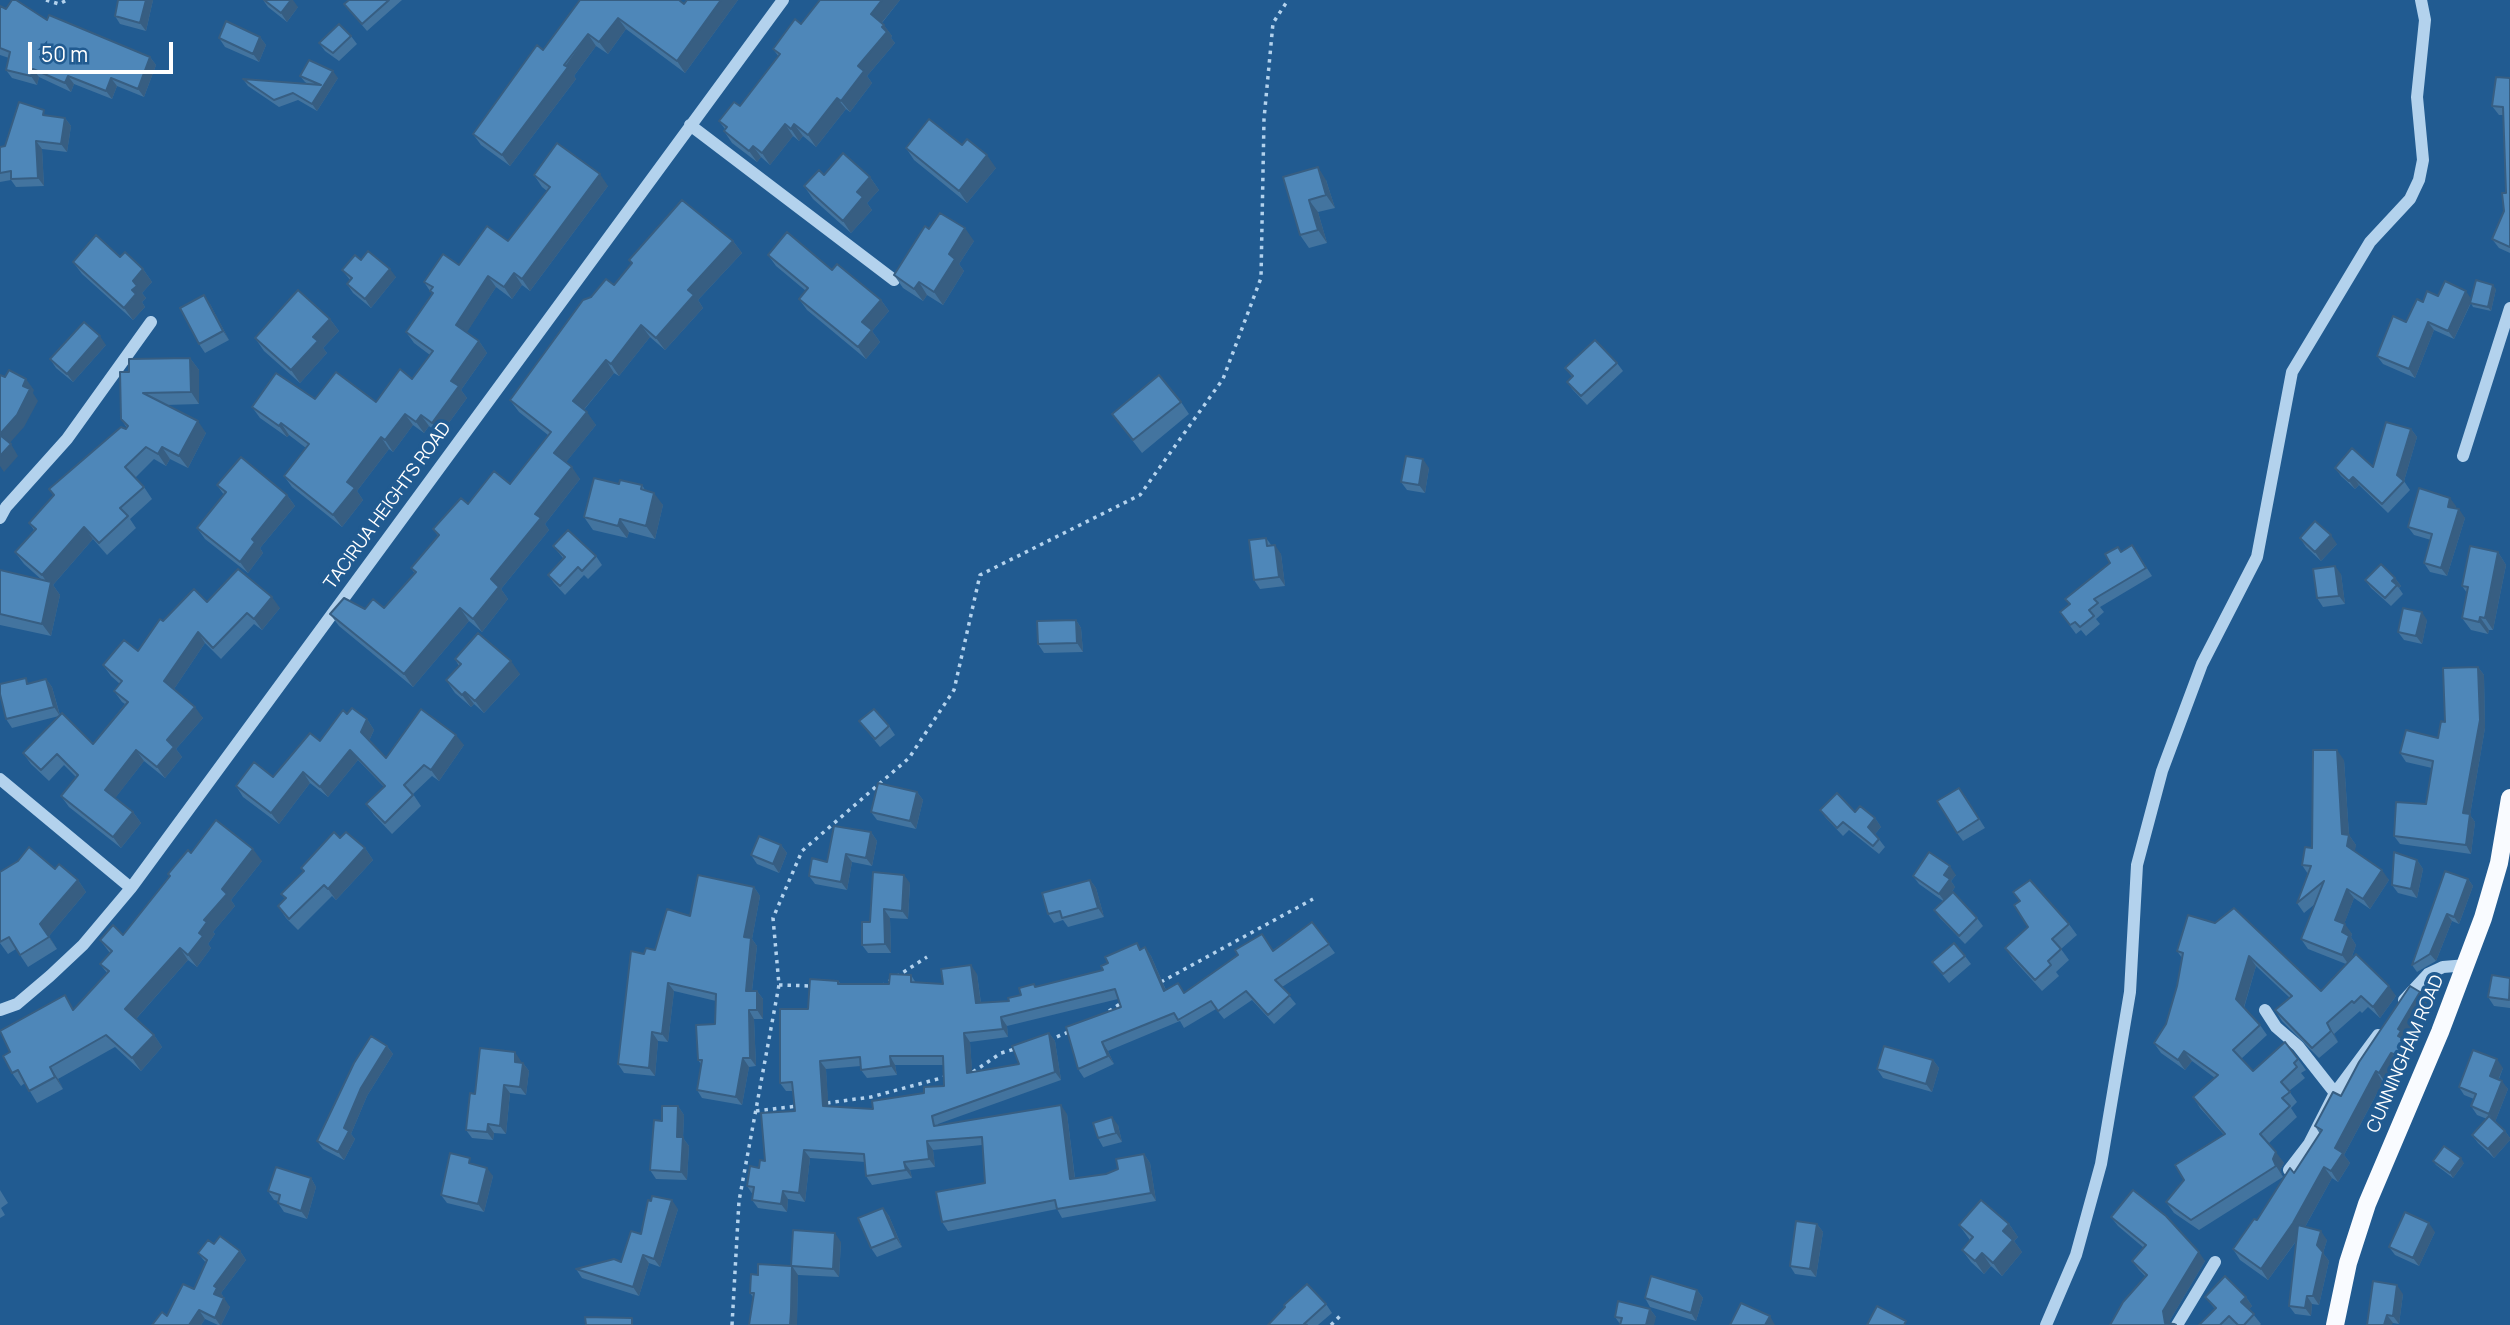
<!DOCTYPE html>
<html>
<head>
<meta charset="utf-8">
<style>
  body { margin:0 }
  #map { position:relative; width:2510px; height:1325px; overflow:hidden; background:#215b91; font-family:Manrope,sans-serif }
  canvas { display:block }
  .scale { position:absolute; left:28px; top:42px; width:145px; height:32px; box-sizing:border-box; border:4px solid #fff; border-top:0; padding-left:9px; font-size:21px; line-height:24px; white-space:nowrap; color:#fff; -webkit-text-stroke:5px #215b91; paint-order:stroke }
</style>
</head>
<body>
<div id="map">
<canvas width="2510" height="1325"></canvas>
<div class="scale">50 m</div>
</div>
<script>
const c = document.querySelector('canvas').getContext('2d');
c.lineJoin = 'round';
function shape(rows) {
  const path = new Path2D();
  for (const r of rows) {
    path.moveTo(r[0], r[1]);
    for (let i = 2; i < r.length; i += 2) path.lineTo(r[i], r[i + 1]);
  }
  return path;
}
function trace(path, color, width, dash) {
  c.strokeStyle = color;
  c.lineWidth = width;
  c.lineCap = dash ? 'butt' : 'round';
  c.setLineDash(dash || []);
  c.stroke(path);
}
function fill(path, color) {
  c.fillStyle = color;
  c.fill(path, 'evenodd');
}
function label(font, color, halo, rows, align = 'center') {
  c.font = font + ' Manrope,sans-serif';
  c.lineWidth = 7;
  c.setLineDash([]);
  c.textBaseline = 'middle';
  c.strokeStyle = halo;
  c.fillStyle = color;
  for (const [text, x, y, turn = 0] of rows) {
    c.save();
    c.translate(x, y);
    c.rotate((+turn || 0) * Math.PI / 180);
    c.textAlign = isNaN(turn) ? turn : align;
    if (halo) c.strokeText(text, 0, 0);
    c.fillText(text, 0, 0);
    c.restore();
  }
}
const path = shape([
  [46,0,59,4,67,0],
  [1161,982,1313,899],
  [779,985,812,986],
  [882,986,927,957],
  [1109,1011,1123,1002],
  [1049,1040,1071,1031],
  [973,1072,1001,1053,1015,1049],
  [827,1103,871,1097,945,1077],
  [756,1111,798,1106],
  [732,1325,739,1201,779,985,773,918,802,851,909,758,954,690,980,575,1140,495,1223,379,1261,278,1264,119,1273,23,1288,0],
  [1331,1325,1343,1313]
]);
const minor = shape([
  [690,125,894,280],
  [2463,456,2510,308],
  [0,518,6,507,67,439,151,322],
  [0,779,131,888],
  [2404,1000,2428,974,2443,967,2467,965],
  [0,1010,17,1004,50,976,83,945,131,888,783,0],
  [2265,1010,2276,1027,2298,1046,2335,1093],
  [2289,1170,2309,1144,2335,1093,2378,1035],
  [2046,1325,2076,1255,2101,1164,2130,992,2137,865,2162,771,2202,664,2257,557,2292,372,2370,242,2410,199,2419,180,2423,160,2417,97,2425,20,2421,0],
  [2177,1325,2215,1262]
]);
const major = shape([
  [2335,1325,2348,1263,2367,1204,2440,1032,2483,918,2499,863,2510,798]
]);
const wall = shape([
  [118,0,153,0,146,31,120,24,115,16],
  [263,0,298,7,287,22,268,7],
  [349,0,402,0,367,31,344,4],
  [580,0,684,4,687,0,738,0,685,73,626,29,608,54,596,46,574,76,576,79,510,166,481,145,473,134,543,50],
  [900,0,882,23,892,36,891,38,895,43,867,76,872,83,850,112,846,109,816,147,803,136,799,141,793,136,770,165,761,157,757,162,732,143,724,131,725,129,719,121,740,106,779,57,773,49,801,24],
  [0,6,6,9,47,20,150,57,156,65,144,97,117,86,112,99,74,84,71,92,39,77,37,85,12,78,6,70,9,58,0,55],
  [351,36,357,44,339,61,325,51,319,43],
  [260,37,266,45,259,62,225,47,219,38],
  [300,76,338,78,317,111,298,100,279,107,248,86,243,79,308,84,305,82],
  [2510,78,2510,253,2499,248,2492,239,2504,211,2506,193,2503,115,2499,115,2492,106],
  [48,116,65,118,71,126,67,152,42,149,44,186,16,187,11,180,0,182,0,147,5,146],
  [906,148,996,168,967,203,914,160],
  [534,175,608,186,530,291,522,285,512,299,496,287,466,333,479,341,487,353,461,390,467,398,440,435,429,426,424,433,413,425,393,452,389,449,357,491,363,500,342,527,292,487,284,476,306,448,289,435,287,437,260,418,252,407,315,399,376,402,412,379,430,355,414,343,406,332,432,294,424,282,508,241,547,191,542,187],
  [824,175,870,177,879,190,867,203,872,210,851,233,813,199,804,186],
  [1283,177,1326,180,1335,208,1318,212,1327,243,1309,248,1300,235],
  [929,229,974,241,959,264,964,271,943,305,927,295,923,301,903,288,894,275],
  [733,241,742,253,698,300,703,308,665,350,650,337,619,376,614,373,584,410,596,425,566,462,580,479,545,524,549,530,501,589,508,599,482,632,469,621,413,687,339,626,330,614,384,608,415,574,411,568,438,536,433,529,468,504,510,484,548,435,519,412,510,400,591,297,614,285,632,263,629,260],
  [768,255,832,270,881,300,889,311,872,331,880,342,866,359,807,310,799,299,806,291,776,266],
  [120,257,143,269,152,282,142,293,146,298,142,302,145,307,133,320,82,274,73,262],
  [361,260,396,277,371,308,353,293,347,284,351,281,342,270],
  [2496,289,2491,311,2473,307,2471,303,2454,339,2434,330,2415,378,2383,364,2377,356,2423,302,2438,296,2471,298],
  [210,304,229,340,205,353,199,344],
  [330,319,339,331,323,348,327,353,300,383,264,351,255,338],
  [106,345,73,382,56,368,50,359],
  [190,358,199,370,199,404,166,405,206,433,188,468,170,459,166,466,154,459,135,478,144,487,152,499,130,519,136,528,107,555,93,539,53,585,60,595,51,636,0,625,0,570,42,580,24,564,15,552,34,530,29,523,54,496,49,489,127,428,121,419,129,372],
  [1617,363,1623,371,1587,405,1573,390,1567,382,1572,377,1565,368],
  [1181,402,1189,414,1142,453,1112,414],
  [2411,429,2417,437,2404,481,2410,490,2388,513,2359,485,2355,489,2341,476,2335,468,2373,467],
  [1429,468,1425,493,1407,490,1401,482],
  [619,484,642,485,645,490,663,505,655,539,629,532,627,538,593,530,584,517],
  [217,485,287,495,295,506,260,548,263,553,248,573,205,539,197,528,224,495],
  [2456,506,2455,509,2465,518,2447,576,2430,572,2424,563,2431,540,2414,535,2408,527],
  [1266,538,1272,546,1281,554,1285,586,1260,589,1254,580],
  [2300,538,2337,544,2321,561,2306,547],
  [553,546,596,556,602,565,588,579,584,575,565,595,554,583,548,575,563,558],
  [2118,547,2121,552,2138,554,2152,576,2100,607,2104,612,2096,619,2100,624,2086,636,2081,630,2076,634,2060,612,2069,604,2065,599,2110,563],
  [2498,552,2506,565,2493,630,2489,630,2488,634,2471,630,2462,618,2467,593,2462,586],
  [2341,574,2345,604,2323,607,2317,598],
  [2395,578,2401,586,2399,588,2403,594,2391,606,2371,588,2365,580],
  [207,602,280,608,262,630,254,624,221,659,205,643,174,689,203,718,176,749,182,757,165,778,144,761,115,798,133,812,141,823,121,848,69,807,61,796,76,777,64,765,49,781,31,764,23,753,59,716,12,728,6,719,29,683,46,679,52,687,60,715,93,744,125,704,122,702,114,691,120,684,111,676,103,665,138,651,163,621],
  [1076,620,1081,628,1083,652,1044,653,1038,644],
  [2427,620,2422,644,2404,640,2398,632],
  [455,659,520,674,484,713,474,704,471,707,455,693,446,680,459,666],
  [2478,667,2484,675,2485,728,2470,815,2475,822,2471,854,2400,844,2394,836,2426,804,2432,768,2406,762,2400,753,2438,738,2445,722],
  [347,714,367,719,374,730,369,741,386,758,464,745,439,781,432,776,413,794,421,806,392,834,374,815,366,804,384,787,358,760,328,797,310,783,279,824,243,797,236,786,273,777,320,741],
  [859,721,889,726,895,735,880,747],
  [2344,760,2349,835,2356,845,2354,851,2389,880,2370,909,2354,898,2344,924,2352,934,2351,937,2356,945,2351,959,2396,996,2380,1018,2368,1007,2362,1013,2360,1011,2334,1034,2338,1042,2319,1058,2282,1021,2275,1010,2290,998,2256,966,2244,1008,2260,1025,2267,1035,2241,1059,2253,1071,2298,1059,2306,1070,2301,1073,2305,1078,2289,1091,2297,1102,2291,1108,2297,1117,2268,1144,2284,1163,2280,1170,2283,1177,2199,1230,2174,1213,2166,1202,2224,1135,2200,1108,2193,1097,2215,1078,2192,1061,2185,1070,2161,1053,2154,1043,2166,1024,2177,986,2182,958,2177,951,2188,915,2321,991,2346,964,2308,949,2301,939,2315,904,2304,913,2297,903,2308,874,2302,865,2312,848],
  [917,792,923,800,916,829,877,820,871,812],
  [1965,796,1985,828,1963,841,1957,833],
  [1820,810,1855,812,1875,818,1881,827,1875,834,1885,847,1879,854,1849,830,1843,836,1826,818],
  [871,832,877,841,872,866,852,862,847,890,815,884,809,876,827,862],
  [340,838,365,848,373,860,336,900,332,896,298,930,286,918,278,906,285,899,281,894,304,871,301,868],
  [781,845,787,853,779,873,757,864,751,855],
  [191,853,262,861,231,900,235,906,213,932,215,934,208,944,211,948,197,967,188,960,136,1019,154,1035,162,1047,141,1071,115,1047,58,1079,63,1089,37,1103,25,1083,21,1086,12,1073,10,1052,74,1009,107,973,100,964,110,953,100,940,123,935],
  [2417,860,2423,869,2417,898,2398,893,2392,885],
  [55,869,78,880,86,892,49,936,57,949,28,967,16,949,8,954,0,943,0,872],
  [1956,875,1951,881,1955,887,1951,893,1977,918,1983,926,1965,944,1940,918,1934,910,1943,901,1919,884,1913,876],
  [2468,879,2473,886,2459,924,2452,921,2436,961,2417,972,2412,965],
  [1090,880,1096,888,1104,917,1068,927,1063,920,1054,923,1048,914],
  [910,883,908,919,890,918,891,953,868,953,862,945,870,922],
  [754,887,760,896,752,939,757,946,752,991,757,991,763,999,763,1019,754,1019,756,1066,749,1067,742,1105,702,1098,697,1090,701,1064,698,1060,715,1024,716,1001,674,991,668,1042,658,1041,655,1076,624,1073,618,1064,644,954,655,950],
  [1312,922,1335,953,1282,987,1296,1004,1274,1024,1252,1000,1224,1019,1216,1009,1184,1028,1180,1021,1108,1051,1114,1064,1084,1078,1078,1069,1121,1007,1118,999,1007,1026,1008,1037,970,1042,972,1072,1019,1064,1049,1033,1055,1041,1061,1080,938,1124,938,1125,1067,1114,1075,1178,1106,1174,1118,1169,1144,1154,1150,1163,1156,1201,1062,1218,1057,1209,948,1231,942,1222,985,1183,982,1145,933,1150,935,1167,910,1170,912,1178,872,1185,866,1176,865,1162,810,1158,805,1202,788,1199,787,1212,758,1208,752,1200,753,1195,747,1186,759,1168,765,1161,795,1111,793,1091,786,1091,780,1083,808,1009,838,981,841,984,889,984,911,975,916,983,943,984,977,974,981,1003,1009,1001,1021,995,1034,984,1036,987,1103,970,1145,947,1151,956,1166,990,1185,992,1273,950],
  [895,1065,943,1065,944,1086,873,1109,828,1106,826,1069,861,1066,861,1070,867,1078,897,1075],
  [2069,924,2077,935,2061,949,2069,960,2056,972,2059,976,2042,991,2013,959,2005,948],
  [1965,956,1971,964,1949,983,1932,962],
  [2510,978,2510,1008,2494,1006,2488,997],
  [2427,1003,2406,1038,2409,1041,2407,1043,2412,1050,2403,1066,2399,1063,2386,1084,2383,1082,2344,1155,2350,1163,2338,1182,2332,1178,2305,1227,2327,1240,2323,1253,2329,1261,2319,1305,2312,1304,2311,1316,2295,1314,2289,1306,2297,1240,2268,1280,2240,1260,2233,1249,2257,1220,2294,1173,2320,1134,2315,1126,2341,1096],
  [387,1046,393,1054,367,1096,351,1134,355,1139,344,1160,323,1149,317,1141],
  [1933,1060,1939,1068,1932,1092,1883,1078,1877,1069],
  [521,1061,521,1062,523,1063,529,1071,526,1095,510,1093,506,1134,494,1133,493,1140,472,1138,466,1130,475,1094],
  [2503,1068,2499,1079,2508,1089,2495,1122,2505,1131,2510,1138,2510,1140,2494,1158,2478,1143,2472,1135,2487,1119,2477,1115,2471,1106,2474,1099,2464,1095,2459,1087],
  [678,1106,684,1115,683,1138,689,1146,687,1180,656,1179,650,1170,662,1121],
  [1118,1125,1122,1142,1103,1147,1098,1138],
  [2433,1161,2464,1163,2453,1178,2436,1165],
  [475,1165,493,1176,484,1212,447,1203,441,1195],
  [311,1178,316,1187,307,1219,284,1212,278,1203,278,1201,274,1200,268,1191],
  [0,1190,8,1203,1,1208,5,1215,0,1218],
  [883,1208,889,1216,902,1247,877,1257,871,1248],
  [678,1209,660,1267,649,1263,639,1296,582,1278,576,1269,621,1262,641,1234],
  [2111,1217,2205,1261,2170,1320,2110,1325,2146,1277,2139,1270,2132,1261,2144,1248,2118,1226],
  [1817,1224,1823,1232,1816,1277,1795,1274,1790,1266],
  [2009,1224,2018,1237,2014,1241,2022,1252,2002,1276,1991,1266,1984,1274,1971,1262,1962,1250,1970,1240,1959,1225],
  [2435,1232,2419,1266,2395,1255,2389,1247],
  [841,1242,839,1277,798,1275,797,1321,753,1297,750,1293,758,1275,791,1266],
  [214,1244,240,1251,246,1260,221,1293,223,1296,222,1298,230,1307,221,1325,218,1325,205,1319,201,1325,152,1325,167,1316,194,1289,206,1263,198,1253],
  [1697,1290,1703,1298,1696,1321,1650,1307,1645,1298],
  [2403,1294,2399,1324,2393,1323,2367,1325],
  [2205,1297,2246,1297,2252,1306,2249,1309,2261,1324,2260,1325,2199,1325,2215,1309],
  [1326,1304,1332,1313,1318,1325,1268,1325],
  [1650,1309,1656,1317,1620,1324,1615,1317]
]);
const shadedWall = shape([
  [146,0,153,0,146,31,140,23],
  [291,0,293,0,298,7,287,22,281,13],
  [721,0,738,0,685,73,677,61],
  [882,0,900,0,879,26,871,14],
  [618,18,626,29,608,54,599,42],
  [884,25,892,36,891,38,895,43,867,76,872,83,850,112,841,101,858,66],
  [588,34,596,46,574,76,576,79,510,166,502,155],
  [260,37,266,45,259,62,253,54],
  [150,57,156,65,144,97,138,89],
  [33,69,39,77,37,85,31,76],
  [333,71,338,78,317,111,312,104],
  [68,76,74,84,71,92,65,83],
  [111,78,117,86,112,99,106,91],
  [837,98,846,109,816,147,808,135],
  [65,118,71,126,67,152,61,144],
  [785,124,793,136,770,165,762,153],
  [794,124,803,136,799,141,791,129],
  [36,141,42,149,44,186,38,178],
  [753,146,761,157,757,162,749,151],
  [987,155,996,168,967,203,959,191],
  [1318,167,1326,180,1335,208,1326,195],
  [600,174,608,186,530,291,522,279],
  [870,177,879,190,867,203,872,210,851,233,843,221,857,192],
  [1309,200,1318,212,1327,243,1318,230],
  [965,228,974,241,959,264,964,271,943,305,934,292,949,254],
  [733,241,742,253,698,300,703,308,665,350,656,338,688,290],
  [143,269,152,282,142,293,146,298,142,302,145,307,133,320,124,308,132,290,133,281],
  [390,269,396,277,371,308,365,299],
  [514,273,522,285,512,299,504,287],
  [488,276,496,287,464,337,456,325],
  [919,282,927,295,923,301,914,289],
  [2493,285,2496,289,2491,311,2488,307],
  [2466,291,2472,300,2454,339,2448,331],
  [204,295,210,304,229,340,223,331],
  [881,300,889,311,872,331,880,342,866,359,858,347,862,322],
  [330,319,339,331,323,348,327,353,300,383,291,370,313,337],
  [2428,322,2434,330,2415,378,2409,369],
  [641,325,650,337,619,376,611,364],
  [100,336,106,345,73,382,67,374],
  [479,341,487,353,461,390,467,398,440,435,432,423,451,381],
  [190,358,199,370,199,404,191,392],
  [606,360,614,373,581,413,573,401],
  [26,379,34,390,33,393,38,401,24,427,7,446,0,434],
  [587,412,596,425,563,466,554,453],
  [405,414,413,425,393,452,385,440],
  [421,415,429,426,424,433,416,422],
  [198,421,206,433,188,468,179,456],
  [281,423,289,435,287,437,279,426],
  [2411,429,2417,437,2404,481,2397,475],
  [381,437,389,449,357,491,363,500,342,527,333,515,347,482],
  [11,444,18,456,4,472,0,466,0,456],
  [162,447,170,459,166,466,158,454],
  [1423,459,1429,468,1425,493,1419,485],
  [572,467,580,479,545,524,549,530,501,589,508,599,482,632,473,619,491,579,535,514],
  [2353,477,2359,485,2355,489,2349,481],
  [654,493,663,505,655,539,646,526],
  [287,495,295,506,260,548,263,553,248,573,240,562,252,539],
  [2450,498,2456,506,2453,515,2448,507],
  [2459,509,2465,518,2447,576,2441,568],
  [620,519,629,532,627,538,618,526],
  [84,527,93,539,53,585,60,595,51,636,42,624,50,587,42,575],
  [2331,535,2337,544,2321,561,2315,552],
  [1275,545,1281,554,1285,586,1279,577],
  [2498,552,2506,565,2493,630,2485,618],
  [2335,566,2341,574,2345,604,2339,596],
  [2395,578,2401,586,2399,588,2392,581],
  [272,597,280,608,262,630,254,619],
  [460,608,469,621,413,687,404,674],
  [2422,612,2427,620,2422,644,2416,636],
  [2480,617,2489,630,2488,634,2479,622],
  [1076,620,1081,628,1083,652,1077,643],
  [198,632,205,643,172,692,164,681],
  [511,661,520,674,484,713,475,701],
  [2478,667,2484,675,2485,728,2470,815,2475,822,2471,854,2466,845,2463,813],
  [46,679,52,687,60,716,54,707],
  [465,692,474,704,471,707,462,695],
  [195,707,203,718,176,749,182,757,165,778,157,767,167,740],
  [367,719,374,730,368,743,361,732],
  [456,735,464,745,439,781,431,770],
  [136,750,144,761,113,801,105,790],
  [350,750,358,760,328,797,320,787],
  [2337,750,2344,760,2349,835,2356,845,2354,856,2347,846,2342,834],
  [303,772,310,783,279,824,271,813],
  [917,792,923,800,916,829,910,821],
  [133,812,141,823,121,848,113,837],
  [1875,818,1881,827,1874,835,1868,827],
  [871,832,877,841,872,866,866,858],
  [781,845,787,853,779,873,773,864],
  [365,848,373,860,336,900,328,889],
  [253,849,262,861,231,900,235,906,213,932,215,934,208,944,211,948,197,967,188,955,204,920,222,889],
  [846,854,852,862,847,890,841,882],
  [2417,860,2423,869,2417,898,2411,889],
  [1950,866,1956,875,1951,881,1955,887,1945,902,1939,894,1944,875],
  [2382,870,2389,880,2370,909,2363,899],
  [904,875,910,883,908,919,902,911],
  [2468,879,2473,886,2459,924,2454,917],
  [78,880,86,892,49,936,57,949,40,924],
  [1090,880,1096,888,1104,917,1098,908],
  [754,887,760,896,752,939,757,946,751,999,746,991,744,937],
  [2347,889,2354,898,2342,930,2335,920],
  [884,909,890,918,891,953,885,944],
  [2447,914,2452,921,2436,961,2430,954],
  [2345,924,2352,934,2351,937,2356,945,2349,965,2342,955,2342,932],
  [1145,947,1151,956,1170,1000,1164,991],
  [180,948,188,960,134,1021,125,1009],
  [2249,956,2256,966,2243,1010,2236,999],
  [971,965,977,974,982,1012,976,1003],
  [668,983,674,991,668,1042,662,1034],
  [2389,986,2396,996,2380,1018,2373,1007],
  [757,991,763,999,763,1019,757,1010],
  [2420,992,2427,1003,2406,1038,2409,1041,2407,1043,2412,1050,2403,1066,2396,1055,2398,1029],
  [749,1010,754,1019,756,1066,750,1058],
  [1001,1017,1007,1026,1008,1037,1003,1029],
  [2327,1023,2334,1034,2338,1042,2331,1031],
  [652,1032,658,1041,655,1076,649,1068],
  [964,1033,970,1042,973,1082,967,1073],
  [1049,1033,1055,1041,1061,1080,1055,1072],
  [154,1035,162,1047,141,1071,132,1058],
  [1102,1042,1108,1051,1114,1064,1108,1056],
  [387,1046,393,1054,367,1096,351,1134,355,1139,344,1160,338,1152,344,1128,361,1088],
  [2184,1051,2192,1061,2185,1070,2178,1060],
  [515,1052,521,1061,520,1070,515,1062],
  [2391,1053,2399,1063,2386,1084,2379,1073],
  [890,1056,895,1065,897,1075,891,1066],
  [743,1058,749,1067,742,1105,736,1097],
  [2497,1059,2503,1068,2496,1085,2490,1076],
  [1933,1060,1939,1068,1932,1092,1926,1084],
  [820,1061,826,1069,829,1114,823,1106],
  [523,1063,529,1071,526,1095,520,1087],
  [50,1067,58,1079,63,1089,55,1077],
  [2376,1071,2383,1082,2344,1155,2350,1163,2338,1182,2331,1171,2335,1148],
  [2502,1081,2508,1089,2495,1122,2489,1114],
  [504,1085,510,1093,506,1134,500,1126],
  [1061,1105,1067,1114,1076,1188,1070,1179],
  [678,1106,684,1115,683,1138,689,1146,687,1180,681,1172,677,1137],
  [1112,1117,1118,1125,1122,1142,1116,1133],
  [488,1124,494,1133,493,1140,487,1132],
  [2505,1131,2510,1138,2510,1140,2494,1158,2488,1149],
  [927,1141,933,1150,935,1167,929,1159],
  [804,1150,810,1158,805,1202,799,1193],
  [2276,1152,2284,1163,2280,1170,2283,1177,2276,1166,2273,1159],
  [1144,1154,1150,1163,1156,1201,1151,1193],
  [2461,1158,2464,1163,2453,1178,2450,1173],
  [904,1162,910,1170,912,1178,906,1170],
  [2324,1167,2332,1178,2301,1234,2268,1280,2261,1269],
  [487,1168,493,1176,484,1212,478,1204],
  [311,1178,316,1187,307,1219,301,1211],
  [783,1191,788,1199,787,1212,781,1204],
  [672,1200,678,1209,660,1267,654,1259],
  [883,1208,889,1216,902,1247,896,1238],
  [2429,1223,2435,1232,2419,1266,2413,1258],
  [1817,1224,1823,1232,1816,1277,1810,1269],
  [2009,1224,2018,1237,2014,1241,2022,1252,2002,1276,1993,1263,2003,1231],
  [2321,1231,2327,1240,2323,1253,2329,1261,2319,1305,2313,1296,2317,1245],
  [835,1233,841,1242,839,1277,833,1269],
  [240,1251,246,1260,221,1293,223,1296,220,1302,214,1294,214,1286],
  [2199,1252,2205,1261,2170,1320,2170,1325,2165,1323,2163,1311],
  [1982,1253,1991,1266,1984,1274,1975,1261],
  [643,1255,649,1263,639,1296,633,1287],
  [792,1266,798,1275,797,1325,790,1325],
  [2397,1285,2403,1294,2399,1324,2393,1316],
  [1697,1290,1703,1298,1696,1321,1691,1313],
  [2307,1296,2312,1304,2311,1316,2305,1308],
  [2246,1297,2252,1306,2248,1311,2241,1302],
  [224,1298,230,1307,221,1325,220,1325,215,1318],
  [1650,1309,1656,1317,1654,1325,1646,1325],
  [199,1310,205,1319,201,1325,189,1325],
  [2387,1315,2393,1323,2392,1325,2384,1325],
  [1770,1316,1775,1325,1765,1325]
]);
const building = shape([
  [12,0,16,0,47,20,49,15,150,57,138,89,111,78,106,91,68,76,65,83,33,69,31,76,6,70,10,52,0,48,0,6,6,9,12,0],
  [118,0,146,0,140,23,115,16,118,0],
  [264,0,291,0,281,13,264,0],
  [349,0,389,0,362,24,344,4,349,0],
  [580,0,679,0,684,4,687,0,721,0,677,61,618,18,599,42,588,34,564,65,568,67,502,155,473,134,537,45,543,50,580,0],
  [820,0,882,0,871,14,884,25,882,27,887,32,858,66,864,71,841,101,837,98,808,135,794,124,791,129,785,124,762,153,753,146,749,151,724,131,727,127,719,121,734,102,740,106,780,54,773,49,795,19,801,24,820,0],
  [226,21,260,37,253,54,219,38,226,21],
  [339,24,351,36,333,53,319,43,339,24],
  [309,60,333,71,312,104,293,93,274,100,243,79,321,85,300,76,309,60],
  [2496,77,2510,78,2510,247,2492,239,2504,211,2502,193,2506,193,2503,107,2492,106,2496,77],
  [19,102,44,110,43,115,65,118,61,144,36,141,38,178,11,179,11,171,0,173,0,147,5,146,19,102],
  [929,119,962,145,967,139,987,155,959,191,906,148,929,119],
  [557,143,600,174,522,279,514,273,504,287,488,276,456,325,479,341,451,381,459,386,432,423,421,415,416,422,405,414,385,440,381,437,347,482,355,488,333,515,284,476,309,444,281,423,279,426,252,407,276,373,315,399,336,372,376,402,400,369,412,379,433,351,406,332,433,293,430,291,433,287,424,282,443,254,459,265,487,226,508,241,550,187,534,175,557,143],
  [843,153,870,177,857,192,863,197,843,221,804,186,819,170,824,175,843,153],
  [1318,167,1326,195,1309,200,1318,230,1300,235,1283,177,1318,167],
  [682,200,733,241,688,290,694,295,656,338,641,325,611,364,606,360,573,401,587,412,554,453,572,467,535,514,541,518,491,579,499,587,473,619,460,608,404,674,330,614,344,598,365,609,373,599,384,608,416,572,411,568,439,535,433,529,461,498,468,504,494,471,510,484,551,432,510,400,583,300,591,297,606,279,614,285,632,263,629,260,682,200],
  [940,213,965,228,949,254,955,259,934,292,919,282,914,289,894,275,925,226,929,229,940,213],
  [787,232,832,270,837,264,881,300,862,322,872,330,858,347,799,299,808,288,768,255,787,232],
  [96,235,120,257,125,252,143,269,133,281,137,286,132,290,136,294,124,308,73,262,96,235],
  [368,251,390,269,365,299,347,284,352,278,342,270,355,255,361,260,368,251],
  [2476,280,2493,285,2488,307,2470,303,2476,280],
  [2445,281,2466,291,2448,331,2428,322,2409,369,2377,356,2393,316,2406,322,2417,299,2423,302,2427,291,2438,296,2445,281],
  [298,290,330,319,313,337,318,341,291,370,255,338,298,290],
  [204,295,223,331,199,344,180,308,204,295],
  [84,322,100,336,67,374,50,359,84,322],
  [1595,340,1617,363,1581,396,1567,382,1573,376,1565,368,1595,340],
  [190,358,191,392,143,393,198,421,179,456,162,447,158,454,146,447,125,467,144,487,120,508,128,516,99,543,84,527,42,575,15,552,36,529,29,523,54,495,49,489,121,427,126,429,128,426,121,419,120,372,129,372,129,359,190,358],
  [9,370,26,379,23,386,30,389,17,415,0,434,0,375,5,377,9,370],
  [1159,375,1181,402,1133,440,1112,414,1159,375],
  [2386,422,2411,429,2397,475,2404,481,2382,504,2353,477,2349,481,2335,468,2352,448,2373,467,2386,422],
  [0,435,11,444,0,456,0,435],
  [1406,456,1423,459,1419,485,1401,482,1406,456],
  [241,457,287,495,252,539,255,542,240,562,197,528,226,492,217,485,241,457],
  [594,478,619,484,620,480,642,485,641,489,654,493,646,526,620,519,618,526,584,517,594,478],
  [2419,488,2450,498,2448,507,2459,509,2441,568,2424,563,2432,534,2408,527,2419,488],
  [2315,521,2331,535,2315,552,2300,538,2315,521],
  [568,530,596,556,582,571,578,567,560,586,548,575,565,557,553,546,568,530],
  [1266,538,1267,546,1275,545,1279,577,1254,580,1249,540,1266,538],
  [2132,545,2146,568,2094,599,2098,603,2089,610,2094,616,2080,627,2075,622,2070,625,2060,612,2070,604,2065,599,2110,563,2105,554,2118,547,2121,552,2132,545],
  [2470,546,2498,552,2485,618,2480,617,2479,622,2462,618,2468,587,2462,586,2470,546],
  [2381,564,2395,578,2392,581,2397,585,2385,598,2365,580,2381,564],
  [2335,566,2339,596,2317,598,2313,569,2335,566],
  [238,569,272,597,254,619,247,613,213,648,198,632,164,681,195,707,167,740,174,747,157,767,136,750,105,790,133,812,113,837,61,796,78,775,57,754,41,770,23,753,62,713,93,744,128,702,114,691,122,681,103,665,124,640,138,651,160,619,163,621,194,589,207,602,238,569],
  [0,570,51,582,42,624,0,614,0,570],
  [2403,608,2422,612,2416,636,2398,632,2403,608],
  [1076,620,1077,643,1038,644,1037,621,1076,620],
  [478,633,511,661,475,701,465,692,462,695,446,680,461,664,455,659,478,633],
  [2478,667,2480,720,2463,813,2470,814,2466,845,2394,836,2396,802,2426,804,2433,761,2400,753,2406,730,2438,738,2441,721,2445,722,2443,668,2478,667],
  [26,678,27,684,46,679,54,707,6,719,0,694,0,684,26,678],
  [352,708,367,719,361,732,386,758,421,709,456,735,431,770,424,765,404,785,413,795,385,823,366,804,385,786,350,750,320,787,303,772,271,813,236,786,254,762,273,777,310,733,320,741,343,710,347,714,352,708],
  [874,709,889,726,875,739,859,721,874,709],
  [2313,750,2337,750,2342,834,2349,835,2347,846,2382,870,2363,899,2347,889,2335,920,2345,924,2342,932,2349,936,2342,955,2301,939,2324,881,2297,903,2311,866,2302,865,2305,847,2312,848,2313,750],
  [878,783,917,792,910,821,871,812,878,783],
  [1959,788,1979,819,1957,833,1937,801,1959,788],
  [1837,793,1855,812,1860,806,1875,818,1868,827,1879,839,1873,846,1843,822,1837,828,1820,810,1837,793],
  [216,820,253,849,222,889,227,894,204,920,207,922,199,933,203,936,188,955,180,948,125,1009,154,1035,132,1058,106,1035,50,1067,55,1077,29,1091,18,1070,12,1073,3,1056,10,1052,0,1031,65,995,73,1010,109,971,100,964,112,951,100,940,113,925,123,935,170,876,168,874,188,850,191,853,216,820],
  [834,826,871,832,866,858,846,854,841,882,809,876,812,858,827,862,834,826],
  [334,832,340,838,346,832,365,848,328,889,324,885,289,919,278,906,286,898,281,894,304,871,301,868,334,832],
  [759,836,781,845,773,864,751,855,759,836],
  [29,847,55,869,59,864,78,880,40,924,49,937,20,955,9,937,0,942,0,872,18,861,29,847],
  [1929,852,1950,866,1944,875,1950,879,1939,894,1913,876,1929,852],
  [2394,852,2417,860,2411,889,2392,885,2394,852],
  [2445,871,2468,879,2454,917,2447,914,2430,954,2412,965,2445,871],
  [873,872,904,875,902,911,884,909,885,944,862,945,862,922,870,922,873,872],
  [698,875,754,887,744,937,751,938,746,991,757,991,757,1010,749,1010,750,1058,743,1058,736,1097,697,1090,702,1060,698,1060,696,1025,715,1024,716,994,668,983,662,1034,652,1032,649,1068,618,1064,631,951,644,954,646,948,655,950,667,909,690,916,698,875],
  [1090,880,1098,908,1062,918,1060,911,1048,914,1042,893,1090,880],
  [2030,880,2069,924,2052,939,2061,949,2048,961,2051,965,2035,980,2005,948,2028,927,2014,905,2020,901,2013,892,2030,880],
  [1953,892,1977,918,1959,936,1934,910,1953,892],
  [2234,908,2321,991,2356,954,2389,986,2373,1007,2361,996,2354,1003,2352,1001,2327,1023,2331,1031,2312,1048,2275,1010,2292,996,2249,956,2236,999,2260,1025,2233,1050,2253,1071,2285,1042,2298,1059,2294,1063,2297,1067,2281,1082,2290,1092,2282,1098,2290,1106,2260,1134,2276,1152,2273,1159,2276,1166,2191,1220,2166,1202,2184,1180,2175,1165,2225,1134,2193,1097,2218,1075,2184,1051,2178,1060,2154,1043,2166,1024,2177,986,2183,953,2177,951,2188,915,2215,923,2234,908],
  [1312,922,1329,944,1275,980,1290,995,1268,1015,1246,991,1218,1011,1211,1001,1178,1020,1174,1013,1102,1042,1108,1056,1078,1069,1066,1027,1121,1007,1115,989,1001,1017,1003,1029,964,1033,967,1073,1019,1064,1012,1046,1049,1033,1055,1072,932,1116,934,1126,1061,1105,1070,1179,1106,1174,1118,1169,1116,1159,1144,1154,1151,1193,1057,1209,1055,1200,942,1222,936,1192,985,1183,982,1137,927,1141,929,1159,904,1162,906,1170,866,1176,864,1154,804,1150,799,1193,783,1191,781,1204,752,1200,754,1187,747,1186,750,1166,759,1168,760,1160,765,1161,761,1113,795,1111,792,1082,780,1083,780,1009,808,1009,810,979,838,981,838,984,889,984,890,974,911,975,911,982,943,984,941,969,971,965,976,1003,1009,1001,1008,998,1021,995,1019,988,1034,984,1035,987,1103,970,1101,966,1108,963,1105,957,1137,943,1140,950,1145,947,1164,991,1178,983,1184,993,1238,955,1235,950,1262,934,1273,951,1312,922],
  [890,1056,943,1056,944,1086,924,1087,924,1093,872,1101,873,1109,823,1106,820,1061,860,1057,861,1070,891,1066,890,1056],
  [1954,943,1965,956,1943,974,1932,962,1954,943],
  [2492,975,2510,978,2509,1000,2488,997,2492,975],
  [2410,986,2420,992,2398,1029,2401,1031,2398,1036,2405,1040,2396,1055,2391,1053,2379,1073,2376,1071,2335,1148,2343,1153,2331,1171,2324,1167,2293,1223,2261,1269,2233,1249,2254,1219,2257,1220,2290,1168,2294,1173,2322,1130,2315,1126,2333,1092,2341,1096,2359,1062,2410,986],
  [371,1036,387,1046,361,1088,344,1128,349,1131,338,1152,317,1141,354,1063,371,1036],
  [1884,1046,1933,1060,1926,1084,1877,1069,1884,1046],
  [480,1048,515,1052,515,1062,523,1063,520,1087,504,1085,500,1126,488,1124,487,1132,466,1130,470,1093,475,1094,480,1048],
  [2473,1050,2497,1059,2490,1076,2502,1081,2489,1114,2471,1106,2476,1094,2459,1087,2473,1050],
  [662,1106,678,1106,677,1137,683,1137,681,1172,650,1170,654,1120,662,1121,662,1106],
  [2489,1116,2505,1131,2488,1149,2472,1135,2489,1116],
  [1112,1117,1116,1133,1098,1138,1093,1123,1112,1117],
  [2444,1146,2461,1158,2450,1173,2433,1161,2444,1146],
  [450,1153,470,1158,469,1163,487,1168,478,1204,441,1195,450,1153],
  [276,1167,311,1178,301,1211,278,1203,280,1195,268,1191,276,1167],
  [2133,1190,2166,1216,2199,1252,2163,1311,2165,1323,2174,1324,2176,1325,2110,1325,2123,1302,2147,1275,2132,1261,2146,1245,2111,1217,2133,1190],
  [652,1196,672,1200,654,1259,643,1255,633,1287,576,1269,614,1259,621,1262,631,1231,641,1234,648,1200,651,1201,652,1196],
  [1981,1200,2009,1224,2003,1231,2013,1240,1993,1263,1982,1253,1975,1261,1962,1250,1973,1237,1959,1225,1981,1200],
  [883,1208,896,1238,871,1248,858,1218,883,1208],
  [2405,1212,2429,1223,2413,1258,2389,1247,2405,1212],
  [1796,1221,1817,1224,1810,1269,1790,1266,1796,1221],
  [2298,1225,2321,1231,2317,1245,2323,1252,2313,1296,2307,1296,2305,1308,2289,1306,2298,1225],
  [793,1230,835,1233,833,1269,792,1266,791,1312,790,1325,749,1325,754,1293,750,1293,751,1274,758,1275,758,1264,791,1266,793,1230],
  [220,1236,240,1251,214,1286,217,1288,214,1294,224,1298,215,1318,199,1310,189,1325,152,1325,162,1312,167,1316,183,1284,194,1289,207,1260,198,1253,208,1240,214,1244,220,1236],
  [1651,1276,1697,1290,1691,1313,1645,1298,1651,1276],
  [2225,1276,2246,1297,2241,1302,2254,1314,2244,1325,2238,1325,2229,1316,2220,1325,2199,1325,2216,1308,2205,1297,2225,1276],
  [2373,1281,2397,1285,2393,1316,2387,1315,2384,1325,2367,1325,2373,1281],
  [1307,1284,1326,1304,1304,1324,1307,1325,1268,1325,1285,1307,1284,1305,1307,1284],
  [1618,1301,1650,1309,1646,1325,1620,1325,1622,1318,1615,1317,1618,1301],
  [1741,1303,1770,1316,1765,1325,1730,1325,1741,1303],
  [1877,1306,1906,1321,1904,1325,1867,1325,1877,1306],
  [585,1317,632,1318,632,1325,586,1325,585,1317]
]);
const streetNames = [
  ["TACIRUA HEIGHTS ROAD",388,506,-54],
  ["CUNNINGHAM ROAD",2406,1054,-67]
];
trace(path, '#b3d2ed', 3.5, [3.5, 5]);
trace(minor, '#b3d2ed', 12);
trace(major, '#f9fbff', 18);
fill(wall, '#43749f');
fill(shadedWall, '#375e82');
fill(building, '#4e87b9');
trace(building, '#375e82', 2);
label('18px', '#fff', '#215b91', streetNames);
</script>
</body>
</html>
